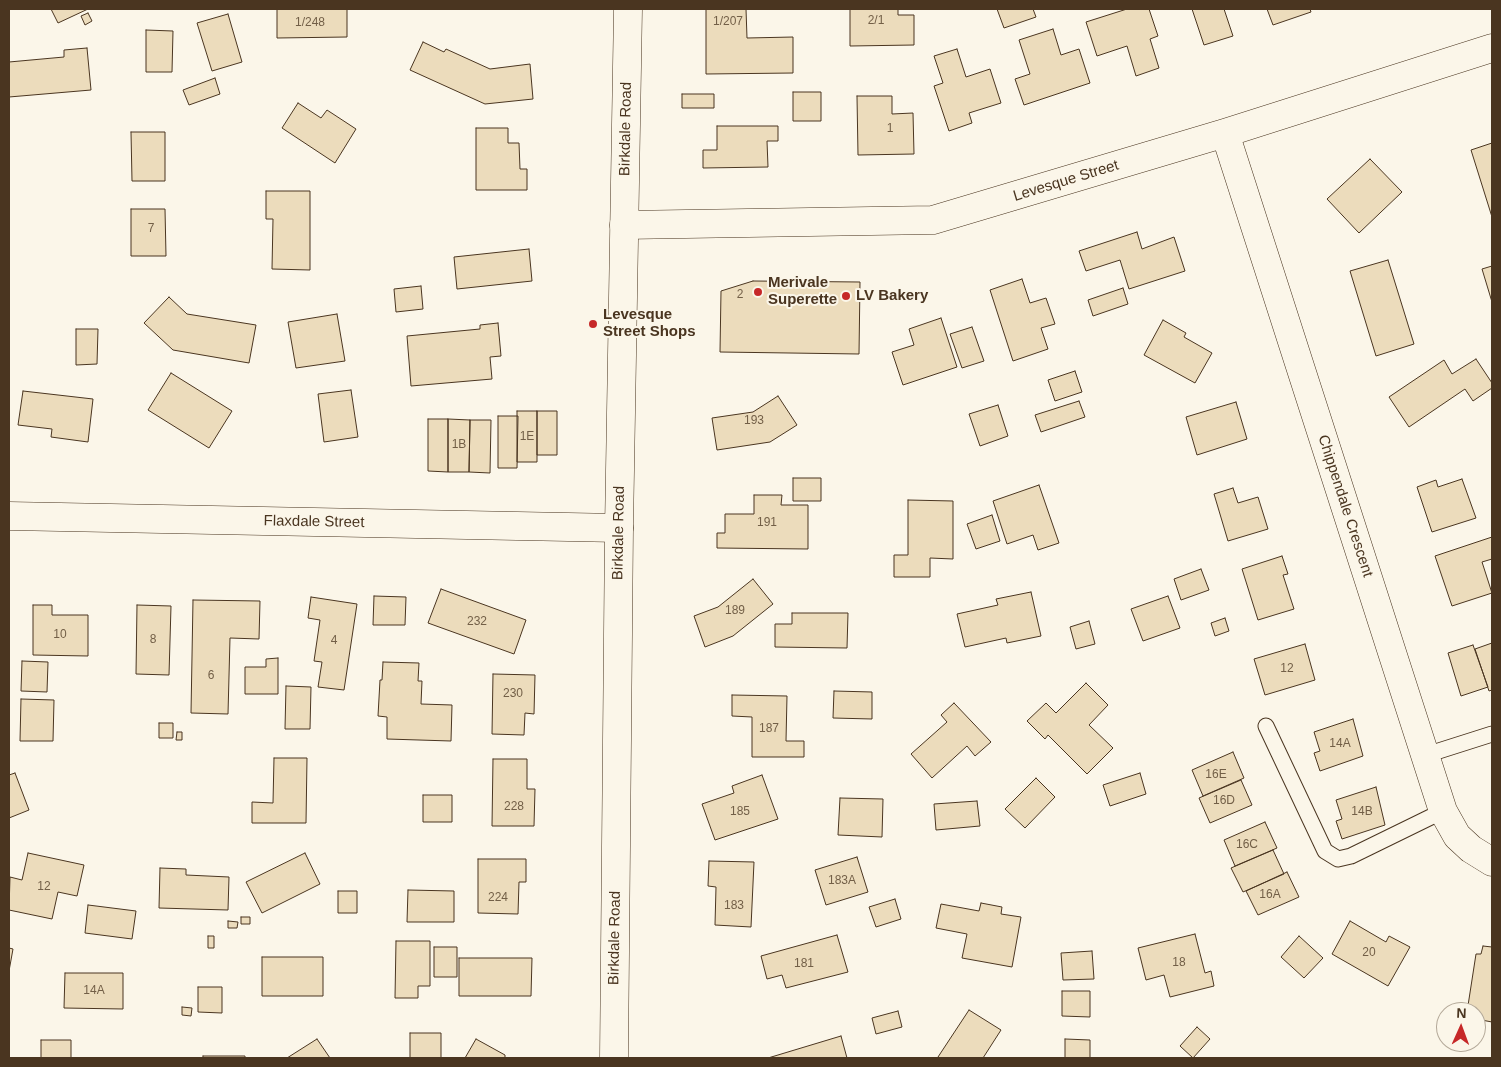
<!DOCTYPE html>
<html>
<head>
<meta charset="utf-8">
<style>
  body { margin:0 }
  #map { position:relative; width:1501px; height:1067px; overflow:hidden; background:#fbf6e9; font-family:Arial,sans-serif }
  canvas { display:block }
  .frame { position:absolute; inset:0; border:10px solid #4a3520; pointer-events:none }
  .north { position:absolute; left:1436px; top:1002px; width:50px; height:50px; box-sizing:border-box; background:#fbf6e9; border:1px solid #b4a999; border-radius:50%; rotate:2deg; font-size:14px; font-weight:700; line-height:20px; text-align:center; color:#4a3520 }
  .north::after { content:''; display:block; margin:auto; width:18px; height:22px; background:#c62828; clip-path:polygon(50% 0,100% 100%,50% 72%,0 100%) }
</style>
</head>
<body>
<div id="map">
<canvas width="1501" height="1067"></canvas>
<div class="frame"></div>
<div class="north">N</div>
</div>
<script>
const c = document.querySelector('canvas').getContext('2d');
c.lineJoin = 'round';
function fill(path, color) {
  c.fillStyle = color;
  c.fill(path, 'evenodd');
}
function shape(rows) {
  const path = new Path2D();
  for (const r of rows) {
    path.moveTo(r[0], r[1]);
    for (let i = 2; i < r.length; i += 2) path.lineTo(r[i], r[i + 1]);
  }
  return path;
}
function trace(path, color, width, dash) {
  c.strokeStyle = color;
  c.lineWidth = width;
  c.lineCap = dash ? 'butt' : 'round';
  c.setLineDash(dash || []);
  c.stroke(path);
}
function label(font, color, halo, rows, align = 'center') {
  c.font = font + ' Arial,sans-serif';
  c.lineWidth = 4;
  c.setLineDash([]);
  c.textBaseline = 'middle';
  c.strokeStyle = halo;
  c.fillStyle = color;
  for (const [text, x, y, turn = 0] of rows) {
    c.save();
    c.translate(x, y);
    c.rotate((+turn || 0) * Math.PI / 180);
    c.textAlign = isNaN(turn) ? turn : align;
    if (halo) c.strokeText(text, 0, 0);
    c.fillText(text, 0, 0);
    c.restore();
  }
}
const building = shape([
  [51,9,88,9,58,23,51,9],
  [277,9,347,9,347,37,277,38,277,9],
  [706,9,746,9,747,38,793,37,793,73,706,74,706,9],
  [850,9,898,9,898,15,914,15,914,45,850,46,850,9],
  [997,9,1033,9,1036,17,1004,28,997,9],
  [1127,9,1149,9,1158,36,1150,39,1159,68,1136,76,1127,46,1097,56,1086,22,1127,9],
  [1192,9,1224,9,1233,36,1204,45,1192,9],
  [1267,9,1310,9,1311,12,1273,25,1267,9],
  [88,13,92,21,85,25,81,16,88,13],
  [228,14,242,62,212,71,197,23,228,14],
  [1053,29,1061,55,1079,49,1090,83,1024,105,1015,79,1030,74,1019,40,1053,29],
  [146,30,173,31,172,72,146,72,146,30],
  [423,42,444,52,446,49,490,69,530,64,533,99,485,104,410,70,423,42],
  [87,48,91,90,9,97,9,62,64,57,64,50,87,48],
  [957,49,966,77,990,69,1001,103,969,113,972,123,949,131,934,86,943,83,934,56,957,49],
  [215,78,220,94,189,105,183,90,215,78],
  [793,92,821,92,821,121,793,121,793,92],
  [682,94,714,94,714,108,682,108,682,94],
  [857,96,892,96,892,114,913,113,914,154,858,155,857,96],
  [298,103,321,118,327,110,356,129,335,163,282,128,298,103],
  [717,126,778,126,778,141,767,141,768,167,703,168,703,150,717,150,717,126],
  [476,128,508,128,508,143,519,143,520,169,527,169,527,190,476,190,476,128],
  [131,132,165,132,165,181,132,181,131,132],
  [1492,143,1492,217,1471,150,1492,143],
  [1370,159,1402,192,1359,233,1327,199,1370,159],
  [266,191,310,191,310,270,272,269,273,219,266,219,266,191],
  [131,209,165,209,166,256,131,256,131,209],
  [1137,232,1142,249,1174,237,1185,271,1129,289,1120,260,1086,271,1079,251,1137,232],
  [529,249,532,281,457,289,454,257,529,249],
  [1388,260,1414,344,1376,356,1350,271,1388,260],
  [1492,266,1492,302,1482,269,1492,266],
  [1022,279,1030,303,1046,298,1055,324,1041,328,1048,349,1013,361,990,290,1022,279],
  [753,281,860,282,859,354,720,352,721,291,753,281],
  [421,286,423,309,396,312,394,289,421,286],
  [1123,288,1128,304,1093,316,1088,300,1123,288],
  [169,297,187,314,256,325,249,363,173,350,144,323,169,297],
  [337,314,345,361,296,368,288,322,337,314],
  [941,318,957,367,903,385,892,352,914,345,909,329,941,318],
  [1163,320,1186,333,1184,337,1212,353,1195,383,1144,355,1163,320],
  [498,323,501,356,490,357,492,379,411,386,407,336,480,329,480,325,498,323],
  [972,327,984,361,962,368,950,334,972,327],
  [76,329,98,329,97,364,76,365,76,329],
  [1476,359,1492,383,1492,388,1473,401,1465,389,1409,427,1389,397,1444,360,1452,374,1476,359],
  [1075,371,1082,392,1055,401,1048,380,1075,371],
  [171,373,232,411,209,448,148,410,171,373],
  [351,390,358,437,324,442,318,394,351,390],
  [23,391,93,399,88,442,51,437,52,429,18,425,23,391],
  [778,396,797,425,770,442,717,450,712,418,753,412,778,396],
  [1079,401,1085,417,1041,432,1035,415,1079,401],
  [1236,402,1247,439,1197,455,1186,417,1236,402],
  [998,405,1008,436,980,446,969,414,998,405],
  [517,411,537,411,537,462,517,462,517,411],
  [537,411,557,411,557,455,537,455,537,411],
  [498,416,518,416,517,468,498,468,498,416],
  [428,419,448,419,448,472,428,471,428,419],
  [448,419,470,420,469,472,448,472,448,419],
  [470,420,491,420,490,473,469,472,470,420],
  [793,478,821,478,821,501,793,501,793,478],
  [1462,479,1476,518,1432,532,1417,487,1436,480,1438,487,1462,479],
  [1039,485,1059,543,1038,550,1033,535,1007,544,993,501,1039,485],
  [1233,488,1238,503,1258,497,1268,529,1228,541,1214,494,1233,488],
  [754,495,782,495,781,505,808,505,808,549,717,548,717,533,725,533,725,514,754,514,754,495],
  [908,500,953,501,953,559,930,558,930,577,894,577,894,555,908,555,908,500],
  [992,515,1000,541,976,549,967,524,992,515],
  [1492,537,1492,559,1482,562,1492,593,1452,606,1435,556,1492,537],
  [1282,556,1288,574,1283,575,1294,609,1258,620,1242,569,1282,556],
  [1201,569,1209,590,1181,600,1174,579,1201,569],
  [753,579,773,604,733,636,705,647,694,616,718,607,753,579],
  [441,589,526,620,514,654,428,623,441,589],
  [1031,592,1041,636,1007,643,1006,638,965,647,957,614,998,605,996,599,1031,592],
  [374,596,406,597,405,625,373,625,374,596],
  [1168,596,1180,628,1143,641,1131,609,1168,596],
  [311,597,357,604,344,690,318,687,322,662,314,661,320,620,308,618,311,597],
  [193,600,260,601,259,639,230,638,228,714,191,713,193,600],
  [33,605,52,605,52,615,88,615,88,656,33,655,33,605],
  [137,605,171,606,169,675,136,674,137,605],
  [792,613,848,613,847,648,775,647,775,624,792,624,792,613],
  [1225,618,1229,631,1215,636,1211,623,1225,618],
  [1089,621,1095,644,1076,649,1070,627,1089,621],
  [1492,643,1492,690,1489,691,1475,649,1492,643],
  [1305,644,1315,680,1265,695,1254,659,1305,644],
  [1473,645,1488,687,1461,696,1448,653,1473,645],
  [278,658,278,694,245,694,245,667,266,667,266,659,278,658],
  [22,661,48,662,47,692,21,691,22,661],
  [383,662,419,663,418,681,422,681,421,704,452,705,451,741,387,739,387,717,378,716,380,680,382,680,383,662],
  [493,674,535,675,534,714,525,713,524,735,492,734,493,674],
  [1086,683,1108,705,1089,725,1113,748,1087,774,1048,735,1045,739,1027,721,1046,703,1056,713,1086,683],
  [286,686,311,687,310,729,285,729,286,686],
  [834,691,872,692,872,719,833,718,834,691],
  [732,695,787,696,786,741,804,741,804,757,752,757,752,717,732,716,732,695],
  [21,699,54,700,53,741,20,741,21,699],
  [954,703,991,742,975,756,967,746,932,778,911,754,947,722,941,715,954,703],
  [1353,719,1363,756,1320,771,1314,753,1320,751,1314,732,1353,719],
  [159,723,173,723,173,738,159,738,159,723],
  [177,732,182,732,182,740,176,740,177,732],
  [1233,752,1244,778,1203,796,1192,770,1233,752],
  [274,758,307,758,306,823,252,823,252,802,273,803,274,758],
  [493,759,527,759,527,789,535,789,534,826,492,826,493,759],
  [15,773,29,810,9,818,9,775,15,773],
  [1140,773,1146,794,1110,806,1103,785,1140,773],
  [762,775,778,819,715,840,702,804,734,793,732,786,762,775],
  [1036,778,1055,797,1025,828,1005,809,1036,778],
  [1241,780,1252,805,1210,823,1199,798,1241,780],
  [1376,787,1385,825,1342,839,1336,821,1342,819,1336,800,1376,787],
  [423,795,452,795,452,822,423,822,423,795],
  [840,798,883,799,882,837,838,835,840,798],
  [977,801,980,826,936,830,934,804,977,801],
  [1265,822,1277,848,1235,866,1224,840,1265,822],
  [1273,850,1284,874,1243,892,1231,868,1273,850],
  [28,853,84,865,77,896,58,892,52,919,9,910,10,877,22,880,28,853],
  [305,853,320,884,262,913,246,882,305,853],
  [857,857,868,892,826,905,815,870,857,857],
  [478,859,526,859,526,882,519,882,518,914,478,913,478,859],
  [709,861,754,862,751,927,715,925,716,887,708,886,709,861],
  [160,868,186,869,186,875,229,877,228,910,159,908,160,868],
  [1287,872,1299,897,1258,915,1246,891,1287,872],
  [408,890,454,891,454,922,407,922,408,890],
  [338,891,357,891,357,913,338,913,338,891],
  [895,899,901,919,876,927,869,907,895,899],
  [981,903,1002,907,1001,914,1021,917,1012,967,962,958,967,934,936,928,941,904,979,911,981,903],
  [88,905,136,911,132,939,85,933,88,905],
  [241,917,250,917,250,924,241,924,241,917],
  [228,921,238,922,237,928,228,928,228,921],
  [1350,921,1386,942,1389,936,1410,947,1388,986,1332,954,1350,921],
  [1195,934,1205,973,1211,971,1214,986,1170,997,1164,975,1146,980,1138,948,1195,934],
  [837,935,848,972,786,988,782,975,767,979,761,956,837,935],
  [208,936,214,936,214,948,208,948,208,936],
  [1299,936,1323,958,1304,978,1281,957,1299,936],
  [396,941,430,941,430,986,418,986,418,998,395,998,396,941],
  [1483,946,1492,947,1492,1022,1476,1019,1476,1012,1467,1012,1476,954,1481,954,1483,946],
  [434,947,457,947,457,977,434,977,434,947],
  [9,948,13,949,9,971,9,948],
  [1092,951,1094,979,1063,980,1061,953,1092,951],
  [262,957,323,957,323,996,262,996,262,957],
  [459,958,532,958,531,996,459,996,459,958],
  [65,973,123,973,123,1009,64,1008,65,973],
  [198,987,222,987,222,1013,198,1012,198,987],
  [1062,991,1090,991,1090,1017,1062,1016,1062,991],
  [182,1007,192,1008,191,1016,182,1015,182,1007],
  [969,1010,1001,1030,983,1058,940,1058,938,1057,969,1010],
  [898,1011,902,1027,876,1034,872,1018,898,1011],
  [1197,1027,1210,1039,1193,1058,1180,1046,1197,1027],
  [410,1033,441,1033,441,1058,410,1058,410,1033],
  [841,1036,847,1058,768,1058,841,1036],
  [317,1039,330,1058,287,1058,317,1039],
  [476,1039,505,1055,505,1058,465,1058,476,1039],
  [1065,1039,1090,1040,1090,1058,1065,1058,1065,1039],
  [41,1040,71,1040,71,1058,41,1058,41,1040],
  [203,1056,245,1056,245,1058,203,1058,203,1056]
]);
const lane = shape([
  [1266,726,1325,851,1338,859,1351,856,1443,811],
  [1426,755,1492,734]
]);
const street = shape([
  [1225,133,1443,811,1457,836,1471,849,1492,862],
  [624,225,933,220,1225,133,1492,48],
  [9,516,619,528]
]);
const secondary = shape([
  [614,1058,619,528,628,9]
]);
const markers = [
  [758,292,5,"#c62828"],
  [846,296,5,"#c62828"],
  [593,324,5,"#c62828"]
];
const numberNames = [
  ["2/1",876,21],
  ["1/207",728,22],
  ["1/248",310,23],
  ["1",890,129],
  ["7",151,229],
  ["2",740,295],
  ["193",754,421],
  ["1E",527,437],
  ["1B",459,445],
  ["191",767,523],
  ["189",735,611],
  ["232",477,622],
  ["10",60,635],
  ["8",153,640],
  ["4",334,641],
  ["12",1287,669],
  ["6",211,676],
  ["230",513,694],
  ["187",769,729],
  ["14A",1340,744],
  ["16E",1216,775],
  ["16D",1224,801],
  ["228",514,807],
  ["185",740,812],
  ["14B",1362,812],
  ["16C",1247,845],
  ["183A",842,881],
  ["12",44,887],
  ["16A",1270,895],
  ["224",498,898],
  ["183",734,906],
  ["20",1369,953],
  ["18",1179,963],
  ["181",804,964],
  ["14A",94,991]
];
const streetNames = [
  ["Birkdale Road",626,129,-89],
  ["Levesque Street",1066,181,-17],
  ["Chippendale Crescent",1345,506,72],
  ["Flaxdale Street",314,522,1],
  ["Birkdale Road",619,533,-89],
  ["Birkdale Road",615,938,-89]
];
const poiNames = [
  ["Merivale",768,283],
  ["Superette",768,300],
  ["LV Bakery",856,296],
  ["Levesque",603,315],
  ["Street Shops",603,332]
];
fill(building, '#ecdcbc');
trace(building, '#4a3520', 1);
trace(lane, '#4a3520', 17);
trace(street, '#4a3520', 29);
trace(secondary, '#4a3520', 29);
trace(lane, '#fbf6e9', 15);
trace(street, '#fbf6e9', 28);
trace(secondary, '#fbf6e9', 28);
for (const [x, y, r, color] of markers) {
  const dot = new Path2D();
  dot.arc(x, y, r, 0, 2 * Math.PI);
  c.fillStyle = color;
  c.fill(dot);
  trace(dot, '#fbf6e9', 2);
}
label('12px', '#725f47', null, numberNames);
label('15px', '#4a3520', '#fbf6e9', streetNames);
label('bold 15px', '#4a3520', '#fbf6e9', poiNames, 'left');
</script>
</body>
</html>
